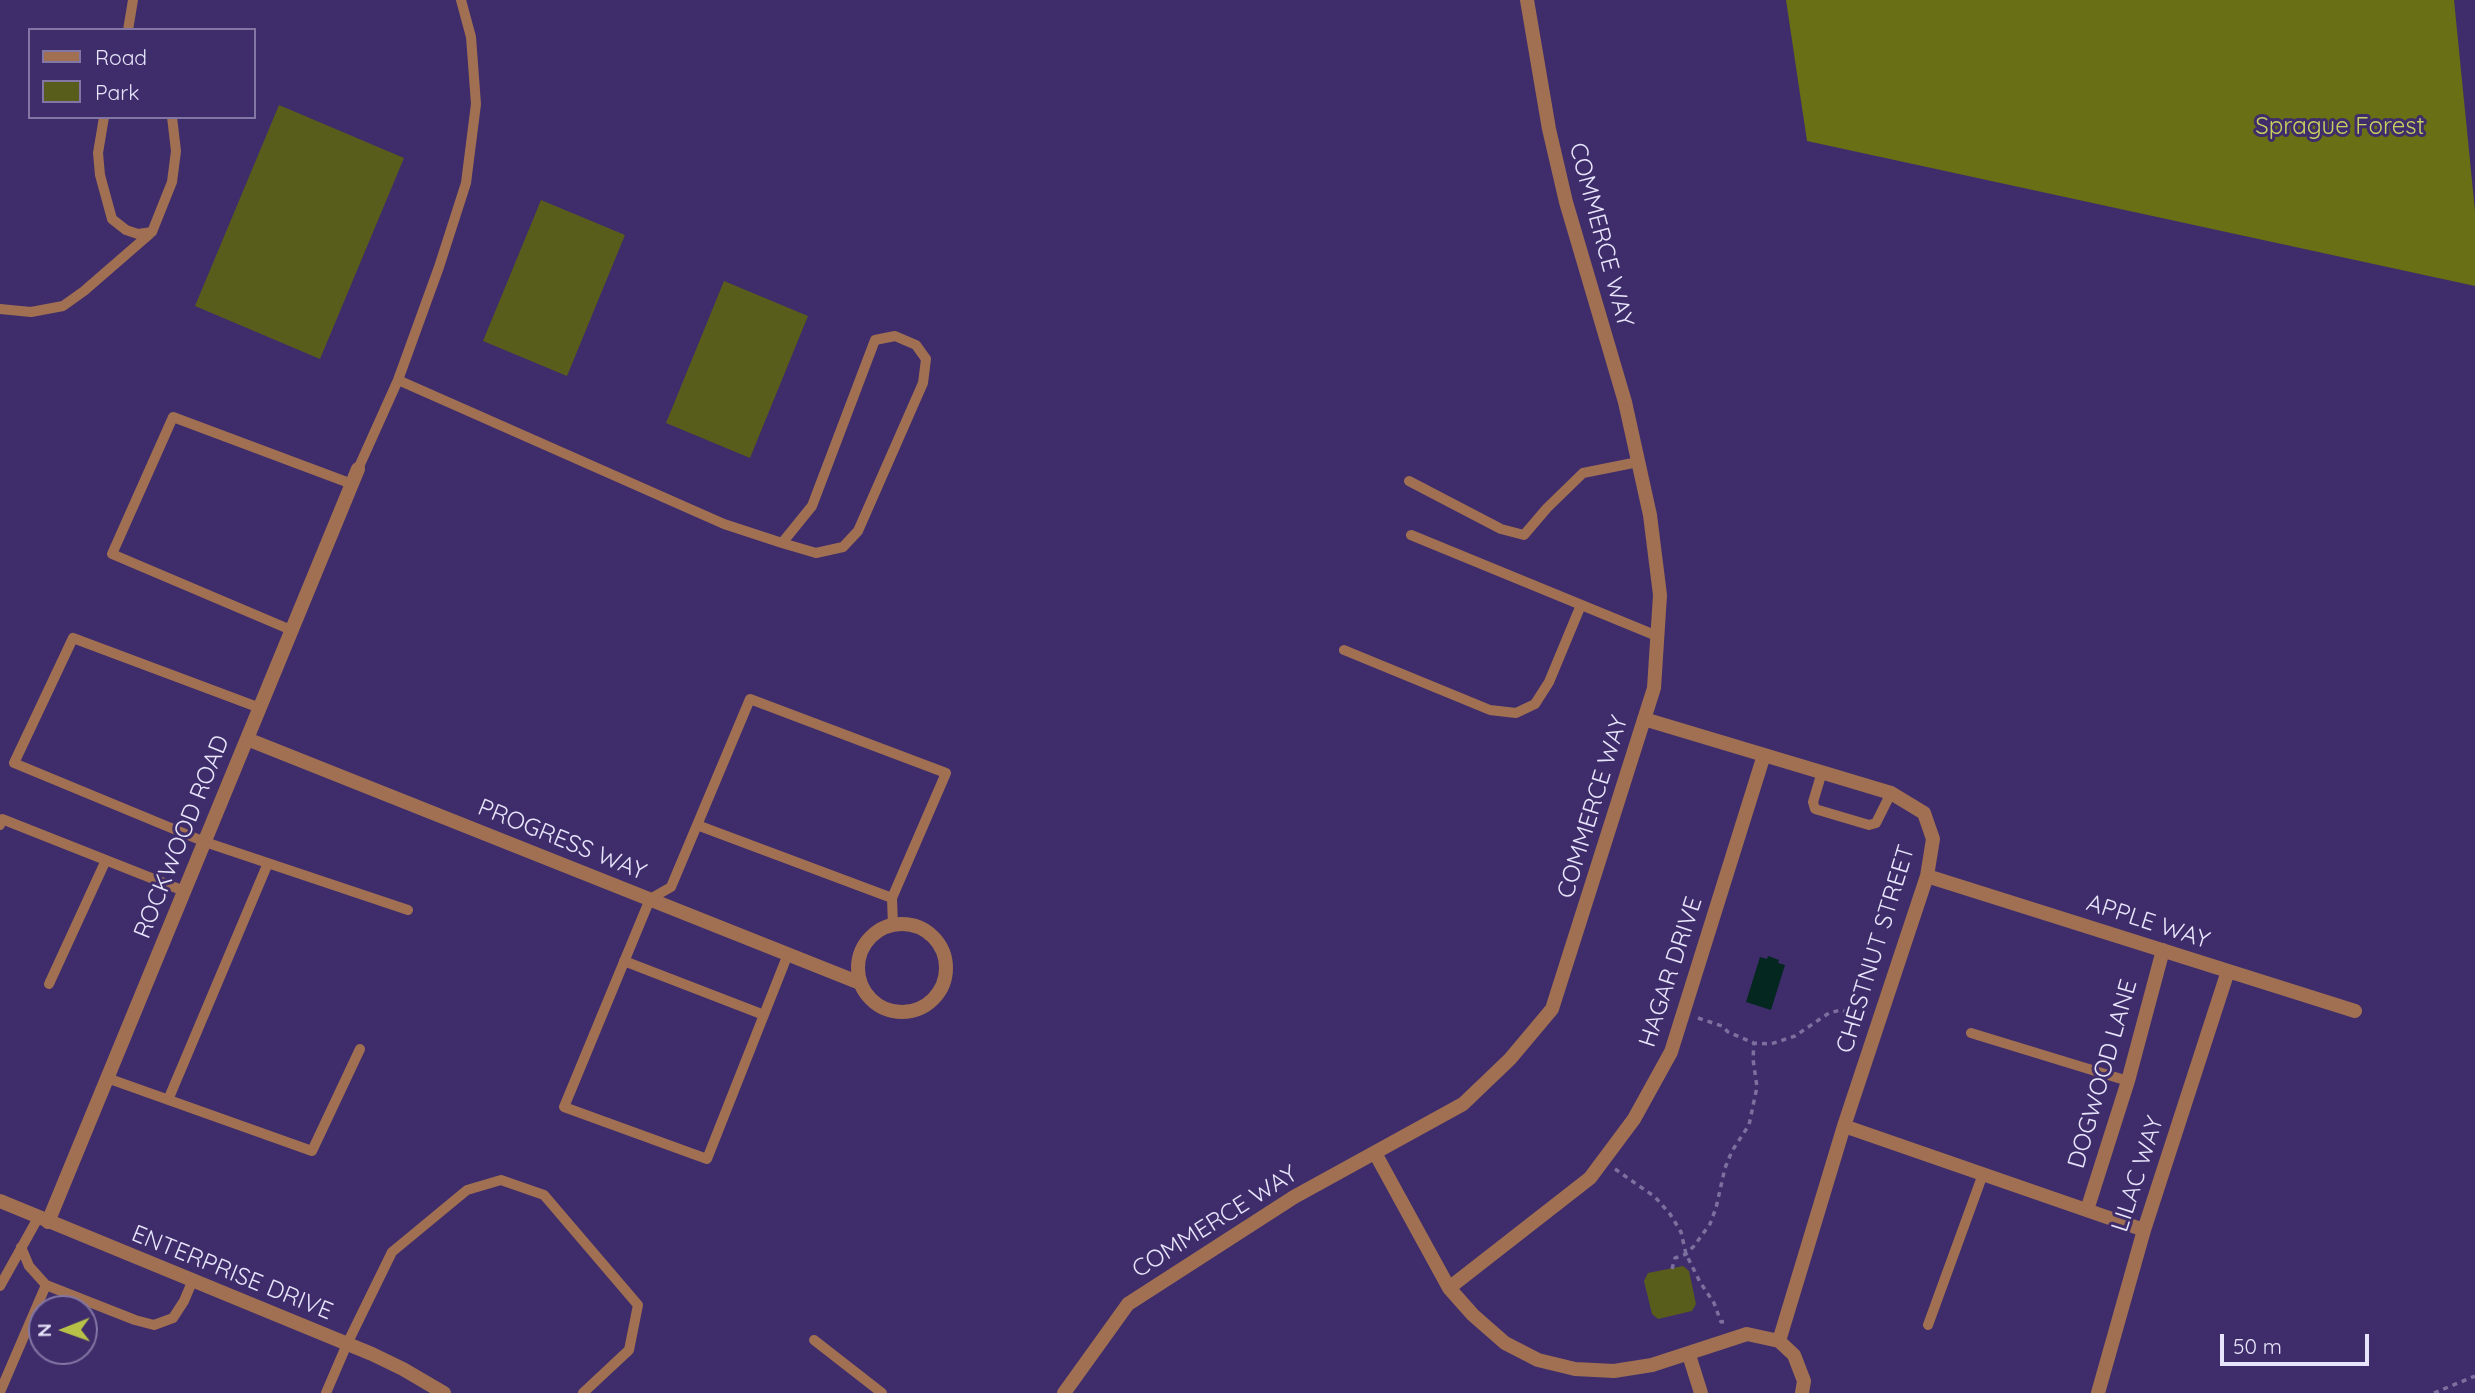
<!DOCTYPE html>
<html>
<head>
<meta charset="utf-8">
<style>
  body { margin:0 }
  #map { position:relative; width:2475px; height:1393px; overflow:hidden; background:#3e2d6a; font-family:Quicksand,sans-serif }
  canvas { display:block }
  .legend { position:absolute; left:28px; top:28px; width:228px; height:91px; box-sizing:border-box; background:#3e2d6a; border:2px solid #8276a4; margin:0; padding:9px 12px; list-style:none; font-size:21px; color:#e7e4fb }
  .legend li { display:flex; align-items:center; gap:14px; height:35px }
  .legend b { width:35px; border:2px solid #8276a4 }
  .north { position:absolute; left:28px; top:1295px; width:70px; height:70px; box-sizing:border-box; background:#3e2d6a; border:2px solid #8276a4; border-radius:50%; rotate:269deg; font-size:19px; font-weight:700; line-height:28px; text-align:center; color:#e7e4fb }
  .north::after { content:''; display:block; margin:auto; width:24px; height:32px; background:#b8c147; clip-path:polygon(50% 0,100% 100%,50% 72%,0 100%) }
  .scale { position:absolute; left:2220px; top:1334px; width:149px; height:32px; box-sizing:border-box; border:4px solid #e7e4fb; border-top:0; padding-left:9px; font-size:21px; line-height:24px; white-space:nowrap; color:#e7e4fb; -webkit-text-stroke:5px #3e2d6a; paint-order:stroke }
</style>
</head>
<body>
<div id="map">
<canvas width="2475" height="1393"></canvas>
<ul class="legend">
<li><b style="height:9px;background:#a17052"></b>Road</li>
<li><b style="height:19px;background:#585d1c"></b>Park</li>
</ul>
<div class="north">N</div>
<div class="scale">50 m</div>
</div>
<script>
const c = document.querySelector('canvas').getContext('2d');
c.lineJoin = 'round';
function fill(path, color) {
  c.fillStyle = color;
  c.fill(path, 'evenodd');
}
function shape(rows) {
  const path = new Path2D();
  for (const r of rows) {
    if (r.length === 3) {
      path.moveTo(r[0] + r[2], r[1]);
      path.arc(r[0], r[1], r[2], 0, 2 * Math.PI);
      continue;
    }
    path.moveTo(r[0], r[1]);
    for (let i = 2; i < r.length; i += 2) path.lineTo(r[i], r[i + 1]);
  }
  return path;
}
function trace(path, color, width, dash) {
  c.strokeStyle = color;
  c.lineWidth = width;
  c.lineCap = dash ? 'butt' : 'round';
  c.setLineDash(dash || []);
  c.stroke(path);
}
function label(font, color, halo, rows, align = 'center') {
  c.font = font + ' Quicksand,sans-serif';
  c.lineWidth = 6;
  c.setLineDash([]);
  c.textBaseline = 'middle';
  c.strokeStyle = halo;
  c.fillStyle = color;
  for (const [text, x, y, turn = 0] of rows) {
    c.save();
    c.translate(x, y);
    c.rotate((+turn || 0) * Math.PI / 180);
    c.textAlign = isNaN(turn) ? turn : align;
    if (halo) c.strokeText(text, 0, 0);
    c.fillText(text, 0, 0);
    c.restore();
  }
}
const green = shape([
  [279,105,404,158,320,359,195,306],
  [541,200,625,235,567,376,483,341],
  [724,281,808,316,750,458,666,423],
  [1683,1266,1689,1271,1696,1304,1692,1311,1658,1319,1652,1314,1644,1281,1648,1273]
]);
const forest = shape([
  [1786,0,2454,0,2475,211,2475,286,1807,141]
]);
const water = shape([
  [1768,956,1779,960,1778,963,1785,965,1771,1010,1746,1002,1760,957,1767,959]
]);
const path = shape([
  [1698,1018,1722,1026,1728,1032,1754,1043,1771,1044,1795,1036,1829,1013,1841,1010,1864,1016],
  [1615,1169,1655,1197,1670,1214,1681,1232,1686,1254,1700,1282,1714,1303,1721,1322,1727,1321],
  [1672,1269,1675,1258,1686,1254,1694,1246,1710,1224,1716,1208,1725,1168,1732,1151,1749,1125,1757,1087,1753,1059,1754,1043],
  [2434,1393,2475,1376]
]);
const service = shape([
  [128,30,133,0],
  [104,117,98,153,100,175,112,219,126,230,138,234,152,232,172,182,176,151,172,117],
  [0,309,31,312,63,306,84,291,152,232],
  [398,380,724,524,782,543,816,553,843,547,858,531,923,383,926,359,916,345,895,336,875,340,812,506,782,543],
  [358,469,398,380,439,267,466,183,476,104,471,37,461,0],
  [1409,481,1501,529,1524,535,1547,508,1583,473,1638,462],
  [1411,535,1657,636],
  [291,630,112,554,173,417,352,484],
  [1344,650,1490,710,1516,713,1535,704,1549,682,1581,605],
  [260,708,73,638,14,763,205,842,408,910],
  [1822,772,1813,802,1815,809,1869,825,1876,823,1891,793],
  [0,825,2,819,184,891],
  [697,825,892,898],
  [788,954,707,1159,564,1107,650,899,671,887,750,699,946,773,892,898,893,926],
  [624,961,764,1015],
  [49,984,106,860],
  [1971,1033,2128,1081],
  [107,1078,312,1151,360,1049],
  [168,1100,268,863],
  [21,1247,29,1266,46,1285,135,1320,154,1325,173,1318,184,1301,192,1282],
  [0,1286,38,1218],
  [1928,1325,1983,1174],
  [814,1340,882,1393],
  [0,1392,46,1285],
  [326,1393,347,1344,392,1252,467,1190,501,1180,544,1195,638,1305,629,1350,583,1393]
]);
const minor = shape([
  [1644,719,1891,793,1924,813,1933,839,1927,876,1844,1126,1779,1341],
  [247,739,860,983],
  [1927,876,2355,1011],
  [902,968,44],
  [1844,1126,2144,1230],
  [1375,1153,1449,1288,1473,1315,1505,1343,1538,1360,1575,1369,1614,1371,1652,1365,1747,1334,1779,1341,1794,1355,1804,1381,1802,1393],
  [2087,1210,2128,1081,2163,950],
  [48,1222,358,469],
  [1449,1288,1590,1178,1634,1119,1671,1052,1764,755],
  [1689,1355,1701,1393],
  [1064,1393,1128,1304,1294,1197,1463,1104,1510,1059,1552,1009,1654,688,1660,595,1650,515,1625,402,1566,202,1549,129,1527,0],
  [2098,1393,2144,1230,2228,971]
]);
const tertiary = shape([
  [0,1201,372,1354,403,1369,444,1393]
]);
const parkNames = [
  ["Sprague Forest",2340,127]
];
const streetNames = [
  ["COMMERCE WAY",1601,235,75],
  ["COMMERCE WAY",1593,807,-73],
  ["ROCKWOOD ROAD",182,837,-68],
  ["PROGRESS WAY",562,840,22],
  ["APPLE WAY",2148,922,18],
  ["CHESTNUT STREET",1876,949,-73],
  ["HAGAR DRIVE",1671,972,-72],
  ["DOGWOOD LANE",2103,1074,-74],
  ["LILAC WAY",2138,1174,-72],
  ["COMMERCE WAY",1215,1222,-32],
  ["ENTERPRISE DRIVE",232,1273,22]
];
fill(green, '#585d1c');
fill(forest, '#696f14');
fill(water, '#04271f');
trace(path, '#7c709f', 3.5, [5, 5]);
trace(service, '#a17052', 10);
trace(minor, '#a17052', 14);
trace(tertiary, '#a17052', 14);
label('24px', '#c8d160', '#3e2d6a', parkNames);
label('24px', '#e7e4fb', '#3e2d6a', streetNames);
</script>
</body>
</html>
